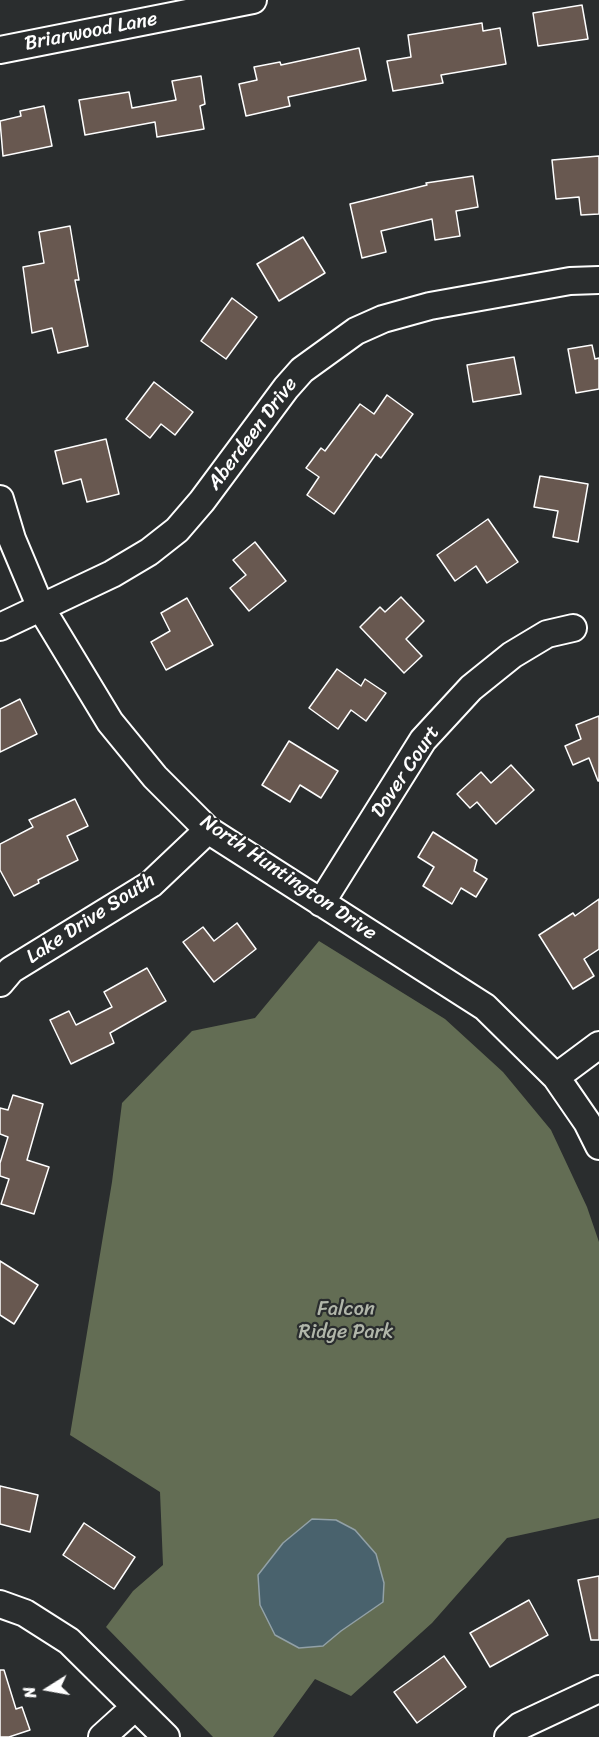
<!DOCTYPE html>
<html>
<head>
<meta charset="utf-8">
<style>
  body { margin:0 }
  #map { position:relative; width:599px; height:1737px; overflow:hidden; background:#2a2d2e; font-family:Sriracha,sans-serif }
  canvas { display:block }
  .north { position:absolute; left:18px; top:1659px; width:60px; height:60px; -webkit-text-stroke:4px #2a2d2e; paint-order:stroke; rotate:259deg; font-size:16px; font-weight:700; line-height:24px; text-align:center; color:#fff }
  .north::after { content:''; display:block; margin:auto; width:21px; height:27px; background:#fff; clip-path:polygon(50% 0,100% 100%,50% 72%,0 100%) }
</style>
</head>
<body>
<div id="map">
<canvas width="599" height="1737"></canvas>
<div class="north">N</div>
</div>
<script>
const c = document.querySelector('canvas').getContext('2d');
c.lineJoin = 'round';
function fill(path, color) {
  c.fillStyle = color;
  c.fill(path, 'evenodd');
}
function shape(rows) {
  const path = new Path2D();
  for (const r of rows) {
    path.moveTo(r[0], r[1]);
    for (let i = 2; i < r.length; i += 2) path.lineTo(r[i], r[i + 1]);
  }
  return path;
}
function trace(path, color, width, dash) {
  c.strokeStyle = color;
  c.lineWidth = width;
  c.lineCap = dash ? 'butt' : 'round';
  c.setLineDash(dash || []);
  c.stroke(path);
}
function label(font, color, halo, rows, align = 'center') {
  c.font = font + ' Sriracha,sans-serif';
  c.lineWidth = 4.5;
  c.setLineDash([]);
  c.textBaseline = 'middle';
  c.strokeStyle = halo;
  c.fillStyle = color;
  for (const [text, x, y, turn = 0] of rows) {
    c.save();
    c.translate(x, y);
    c.rotate((+turn || 0) * Math.PI / 180);
    c.textAlign = isNaN(turn) ? turn : align;
    if (halo) c.strokeText(text, 0, 0);
    c.fillText(text, 0, 0);
    c.restore();
  }
}
const green = shape([
  [319,941,445,1019,503,1072,551,1130,587,1207,599,1242,599,1518,507,1538,432,1623,351,1696,315,1679,273,1737,213,1737,106,1627,133,1591,163,1565,160,1492,70,1435,112,1182,122,1103,192,1031,255,1018]
]);
const water = shape([
  [312,1519,336,1520,355,1530,376,1554,384,1583,383,1602,341,1631,323,1646,299,1648,275,1635,260,1605,258,1575,283,1543,312,1519]
]);
const building = shape([
  [582,5,588,39,538,46,533,13,582,5],
  [482,23,483,31,500,28,506,64,441,75,443,83,393,91,387,61,411,57,408,35,482,23],
  [359,48,366,80,288,97,290,106,246,116,239,84,257,80,254,67,280,62,281,65,359,48],
  [201,76,205,104,200,106,204,129,157,137,155,122,85,135,79,100,129,92,132,108,176,100,172,81,201,76],
  [44,106,52,146,3,156,0,121,21,116,20,111,44,106],
  [599,156,599,214,581,215,579,197,556,199,552,160,599,156],
  [473,176,478,207,456,211,460,236,435,240,432,219,381,231,386,252,362,258,350,204,427,185,426,183,473,176],
  [70,226,79,280,75,280,88,346,58,353,52,328,32,333,23,267,44,263,39,232,70,226],
  [303,237,325,273,279,301,257,264,303,237],
  [232,298,257,317,226,359,201,341,232,298],
  [592,345,595,359,599,358,599,389,576,393,568,349,592,345],
  [514,357,521,394,473,402,467,365,514,357],
  [154,382,193,412,175,435,161,424,150,438,126,419,154,382],
  [387,395,413,414,381,458,376,454,334,514,307,495,319,477,306,468,321,448,325,451,360,404,374,414,387,395],
  [106,439,119,494,87,502,81,479,63,484,55,451,106,439],
  [540,476,588,484,578,542,553,537,558,511,534,507,540,476],
  [488,519,518,562,487,583,476,566,455,581,437,555,488,519],
  [255,542,286,581,249,611,230,588,246,575,233,560,255,542],
  [401,597,424,621,406,639,422,656,404,673,360,627,380,607,385,612,401,597],
  [187,598,213,645,166,670,151,642,170,631,161,613,187,598],
  [337,669,361,686,365,679,386,693,366,721,351,710,338,729,309,708,337,669],
  [20,699,37,734,0,752,0,709,20,699],
  [599,716,599,781,598,781,589,758,573,765,565,746,581,739,576,725,599,716],
  [289,741,338,771,321,798,300,785,290,802,262,785,289,741],
  [511,765,534,790,496,824,477,802,470,808,457,794,481,772,491,783,511,765],
  [75,799,88,826,67,836,78,860,38,880,39,883,14,896,0,870,0,844,33,827,29,820,75,799],
  [433,832,477,860,474,871,487,879,476,897,461,888,452,904,423,886,434,867,418,857,433,832],
  [599,899,599,949,584,959,594,976,573,989,539,935,573,913,575,916,599,899],
  [237,923,256,949,214,982,183,942,203,927,214,941,237,923],
  [147,968,166,1001,110,1033,114,1043,71,1064,50,1020,69,1011,76,1025,112,1007,104,992,147,968],
  [13,1095,43,1104,27,1160,49,1167,34,1214,1,1204,9,1179,0,1176,0,1163,8,1137,0,1134,0,1108,8,1110,13,1095],
  [0,1261,38,1285,14,1324,0,1315,0,1261],
  [0,1486,38,1495,30,1532,0,1524,0,1486],
  [84,1523,135,1557,114,1589,63,1555,84,1523],
  [599,1576,599,1640,591,1640,578,1580,599,1576],
  [529,1600,548,1635,490,1667,470,1633,529,1600],
  [444,1656,466,1687,417,1723,394,1692,444,1656],
  [0,1670,4,1670,16,1709,22,1707,30,1730,9,1737,0,1737,0,1670]
]);
const minor = shape([
  [0,50,253,0],
  [0,499,12,539,41,608,110,722,155,777,208,830,485,1007,556,1077,587,1122,599,1146],
  [0,627,112,574,149,552,177,530,202,501,286,388,302,370,356,331,383,319,430,306,570,281,599,280],
  [321,903,423,740,471,688,512,655,547,634,573,628],
  [0,983,11,970,151,884,208,830],
  [556,1077,599,1045],
  [0,1604,25,1613,69,1641,166,1737],
  [102,1737,134,1708],
  [508,1737,520,1726,599,1689]
]);
const streetNames = [
  ["Briarwood Lane",91,32,-11],
  ["Aberdeen Drive",253,434,-53],
  ["Dover Court",406,772,-56],
  ["North Huntington Drive",288,878,34],
  ["Lake Drive South",91,919,-33]
];
const parkNames = [
  ["Falcon",346,1310],
  ["Ridge Park",346,1333]
];
fill(green, '#636d54');
fill(water, '#49626d');
trace(water, '#92a1a7', 1.5);
fill(building, '#685850');
trace(building, '#fff', 1.5);
trace(minor, '#fff', 30);
trace(minor, '#2a2d2e', 26);
label('20px', '#fff', '#2a2d2e', streetNames);
label('20px', '#b1b6aa', '#2a2d2e', parkNames);
</script>
</body>
</html>
